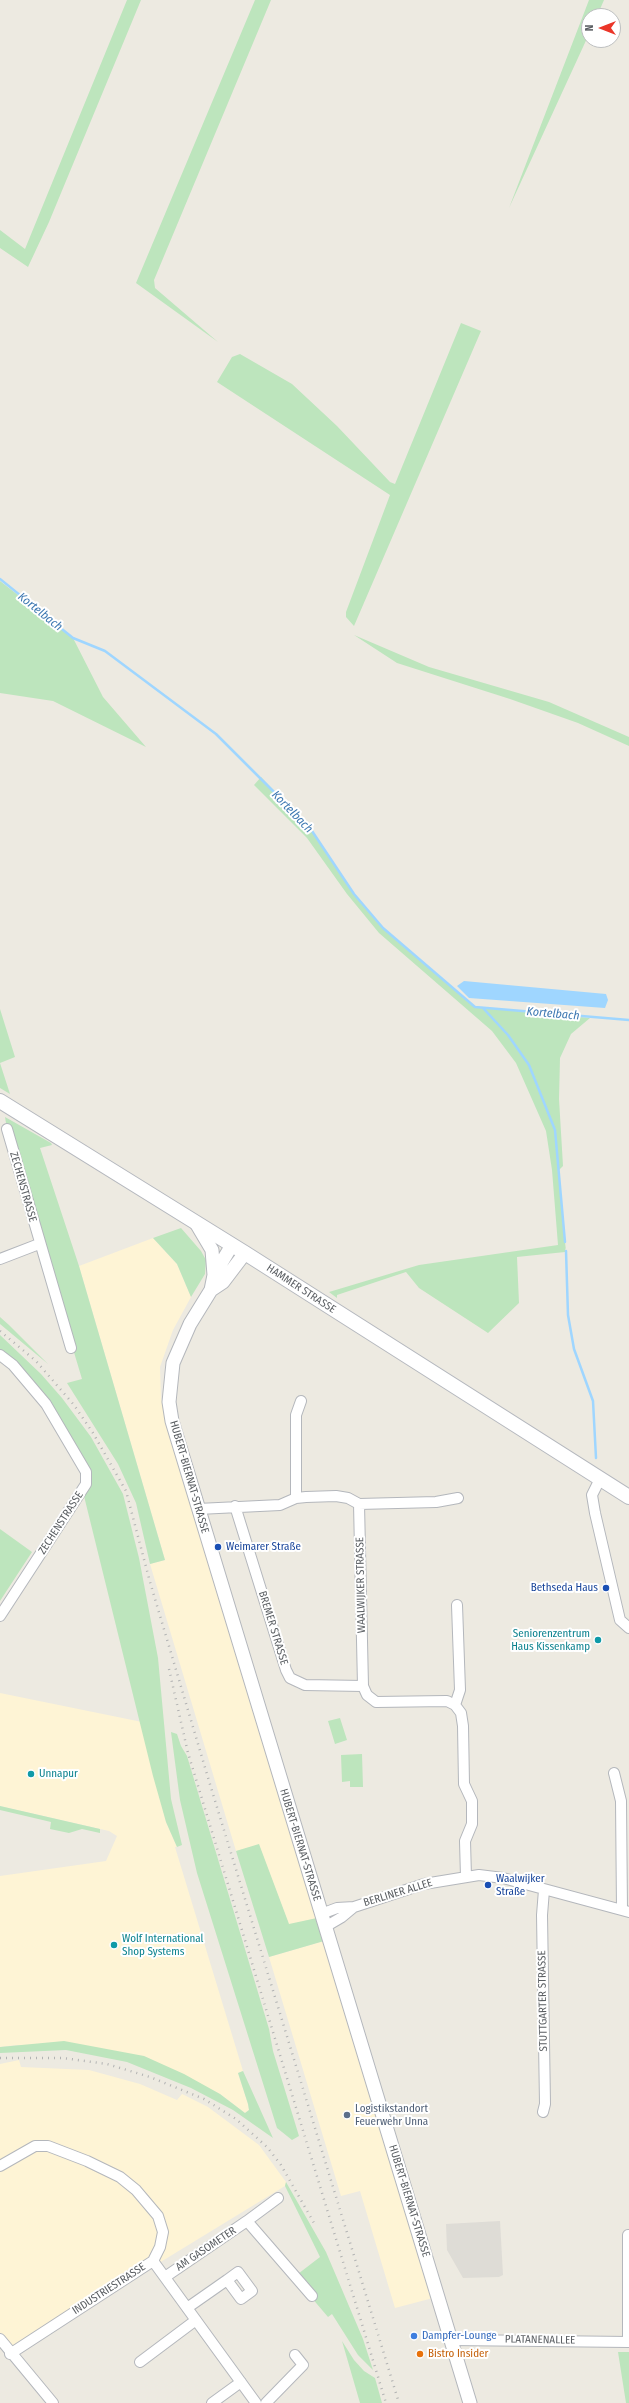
<!DOCTYPE html>
<html>
<head>
<meta charset="utf-8">
<style>
  body { margin:0 }
  #map { position:relative; width:629px; height:2403px; overflow:hidden; background:#edeae1; font-family:"Fira Sans Condensed",sans-serif }
  canvas { display:block }
  .north { position:absolute; left:581px; top:8px; width:40px; height:40px; box-sizing:border-box; background:#fff; border:1px solid #bdbfc0; border-radius:50%; rotate:270deg; font-size:11px; font-weight:700; line-height:16px; text-align:center; color:#5a5e62 }
  .north::after { content:''; display:block; margin:auto; width:14px; height:18px; background:#eb3629; clip-path:polygon(50% 0,100% 100%,50% 72%,0 100%) }
</style>
</head>
<body>
<div id="map">
<canvas width="629" height="2403"></canvas>
<div class="north">N</div>
</div>
<script>
const c = document.querySelector('canvas').getContext('2d');
c.lineJoin = 'round';
function fill(path, color) {
  c.fillStyle = color;
  c.fill(path, 'evenodd');
}
function shape(rows) {
  const path = new Path2D();
  for (const r of rows) {
    path.moveTo(r[0], r[1]);
    for (let i = 2; i < r.length; i += 2) path.lineTo(r[i], r[i + 1]);
  }
  return path;
}
function trace(path, color, width, dash) {
  c.strokeStyle = color;
  c.lineWidth = width;
  c.lineCap = dash ? 'butt' : 'round';
  c.setLineDash(dash || []);
  c.stroke(path);
}
function label(font, color, halo, rows, align = 'center') {
  c.font = font + ' "Fira Sans Condensed",sans-serif';
  c.lineWidth = 4;
  c.setLineDash([]);
  c.textBaseline = 'middle';
  c.strokeStyle = halo;
  c.fillStyle = color;
  for (const [text, x, y, turn = 0] of rows) {
    c.save();
    c.translate(x, y);
    c.rotate((+turn || 0) * Math.PI / 180);
    c.textAlign = isNaN(turn) ? turn : align;
    if (halo) c.strokeText(text, 0, 0);
    c.fillText(text, 0, 0);
    c.restore();
  }
}
const commercial = shape([
  [153,1238,177,1264,191,1297,173,1330,160,1367,161,1398,167,1428,317,1918,289,1925,259,1845,236,1851,150,1564,165,1560,79,1266],
  [0,1693,142,1722,166,1822,177,1847,175,1847,243,2071,238,2073,248,2104,249,2110,245,2113,220,2094,144,2056,18,2045,0,2047,0,1876,106,1861,117,1836,109,1831,0,1806],
  [324,1941,433,2298,395,2308,360,2191,341,2196,269,1957],
  [19,2060,21,2067,89,2070,140,2084,177,2100,182,2094,208,2107,259,2145,286,2182,285,2186,10,2354,0,2339,0,2064]
]);
const industrial = shape([
  [500,2221,503,2275,499,2277,463,2278,447,2250,446,2224]
]);
const green = shape([
  [127,0,141,0,49,222,28,267,0,248,0,230,25,249],
  [255,0,271,0,154,280,155,288,218,342,136,283],
  [589,0,604,0,597,16,589,16,589,34,509,208],
  [461,323,481,331,354,626,346,617,346,612,390,495,217,382,232,357,240,354,292,384,337,426,390,482,395,484],
  [0,581,73,638,103,697,146,747,53,701,0,693],
  [354,635,429,667,549,702,629,737,629,746,578,723,510,699,397,663],
  [261,777,310,828,354,894,383,928,474,1007,590,1018,571,1034,560,1058,559,1099,563,1166,559,1170,565,1242,566,1251,565,1248,565,1252,517,1257,519,1303,488,1333,419,1288,406,1272,337,1295,337,1298,329,1292,419,1265,558,1245,552,1170,546,1131,516,1063,492,1031,379,933,347,894,307,838,254,785],
  [0,1009,15,1057,0,1063,10,1094,0,1088],
  [5,1117,51,1143,52,1145,40,1148,79,1266,165,1560,150,1564,136,1503,118,1464,67,1383,82,1379,7,1129],
  [181,1228,201,1251,206,1260,205,1274,191,1297,177,1264,153,1238],
  [0,1317,9,1325,48,1364,0,1324],
  [0,1335,41,1374,62,1398,91,1437,123,1494,139,1558,158,1658,171,1799,182,1845,177,1847,166,1822,153,1776,84,1496,83,1489,86,1472,46,1404,0,1355],
  [0,1529,32,1552,0,1601],
  [340,1718,347,1740,335,1744,328,1721],
  [171,1732,177,1734,181,1746,187,1756,269,2029,273,2051,299,2136,292,2140,277,2128,197,1873,180,1800],
  [362,1754,363,1787,350,1787,350,1781,342,1782,341,1755],
  [0,1806,100,1829,100,1833,82,1829,69,1833,50,1829,51,1822,0,1810],
  [259,1844,289,1924,317,1918,324,1941,269,1957,236,1851],
  [64,2041,144,2056,184,2074,220,2094,245,2113,249,2110,248,2104,238,2073,243,2071,273,2138,233,2110,191,2088,127,2062,66,2050,0,2053,0,2047],
  [286,2182,326,2252,363,2339,373,2370,358,2355,332,2314,328,2317,294,2277,320,2257,285,2186],
  [342,2341,354,2360,364,2371,375,2378,382,2403,360,2403],
  [618,2352,629,2352,629,2403,626,2403]
]);
const water = shape([
  [464,981,606,994,608,1000,605,1008,469,998,457,986]
]);
const stream = shape([
  [0,579,73,638,105,651,216,734,310,828,354,894,383,928,475,1007,629,1020],
  [483,1008,508,1035,529,1065,555,1130,565,1242],
  [566,1251,568,1315,574,1349,593,1401,596,1458]
]);
const minor = shape([
  [7,1129,71,1348],
  [0,1259,39,1244],
  [0,1355,13,1365,46,1404,86,1472,86,1484,0,1616],
  [600,1479,592,1495,595,1513,620,1620,629,1628],
  [296,1498,296,1415,301,1401],
  [359,1504,436,1502,458,1498],
  [235,1506,286,1670,290,1678,305,1685,363,1686],
  [198,1509,280,1505,296,1498,306,1497,336,1496,348,1498,359,1504,363,1686,367,1695,376,1702,447,1701,455,1705,461,1713,463,1726,464,1784,472,1801,472,1824,465,1841,466,1877],
  [455,1705,460,1690,457,1605],
  [614,1773,621,1801,622,1910],
  [321,1914,337,1908,354,1907,424,1884,479,1875,503,1878,629,1912],
  [325,1927,342,1917,354,1907],
  [543,2112,545,2104,542,1915,544,1890],
  [0,2166,35,2146,48,2146,87,2161,120,2177,136,2190,158,2216,163,2232,160,2247,153,2261,10,2354],
  [247,2221,278,2198],
  [153,2261,256,2403],
  [165,2277,247,2221,312,2296],
  [187,2308,227,2280,241,2299,252,2291,238,2272,227,2280],
  [0,2339,53,2403],
  [452,2340,629,2342],
  [628,2342,628,2235],
  [140,2362,196,2320],
  [212,2403,241,2382],
  [266,2403,303,2365,295,2355]
]);
const tertiary = shape([
  [196,1223,212,1250,214,1275],
  [232,1245,214,1275,211,1290,190,1324,173,1363,169,1402,172,1421,470,2403],
  [211,1290,223,1282,245,1253]
]);
const secondary = shape([
  [0,1101,245,1253,629,1497]
]);
const rail = shape([
  [0,1331,36,1361,74,1405,93,1433,126,1491,150,1582,209,1781,399,2403],
  [169,1669,188,1753,386,2403],
  [0,2058,63,2058,107,2064,150,2077,204,2099,236,2119,267,2147,281,2165,314,2223]
]);
const markers = [
  [218,1547,4,"#1a4fb4"],
  [606,1588,4,"#1a4fb4"],
  [598,1640,4,"#0f9aa8"],
  [31,1774,4,"#0f9aa8"],
  [488,1885,4,"#1a4fb4"],
  [114,1945,4,"#0f9aa8"],
  [347,2115,4,"#5c6f8a"],
  [414,2336,4,"#3f7fe0"],
  [420,2354,4,"#e8710a"]
];
const streetNames = [
  ["ZECHENSTRASSE",23,1187,74],
  ["HAMMER STRASSE",301,1289,33],
  ["HUBERT-BIERNAT-STRASSE",189,1477,74],
  ["ZECHENSTRASSE",61,1523,-57],
  ["WAALWIJKER STRASSE",361,1585,-91],
  ["BREMER STRASSE",273,1628,73],
  ["HUBERT-BIERNAT-STRASSE",300,1845,73],
  ["BERLINER ALLEE",398,1893,-17],
  ["STUTTGARTER STRASSE",543,2001,-91],
  ["HUBERT-BIERNAT-STRASSE",409,2201,73],
  ["AM GASOMETER",206,2249,-34],
  ["INDUSTRIESTRASSE",109,2289,-33],
  ["PLATANENALLEE",540,2340,1]
];
const transitNames = [
  ["Weimarer Straße",226,1547],
  ["Bethseda Haus",598,1588,"right"],
  ["Waalwijker",496,1879],
  ["Straße",496,1892]
];
const cultureNames = [
  ["Seniorenzentrum",590,1634,"right"],
  ["Haus Kissenkamp",590,1647,"right"],
  ["Unnapur",39,1774],
  ["Wolf International",122,1939],
  ["Shop Systems",122,1952]
];
const serviceNames = [
  ["Logistikstandort",355,2109],
  ["Feuerwehr Unna",355,2122]
];
const shopNames = [
  ["Dampfer-Lounge",422,2336]
];
const foodNames = [
  ["Bistro Insider",428,2354]
];
const waterNames = [
  ["Kortelbach",40,612,39],
  ["Kortelbach",292,812,46],
  ["Kortelbach",553,1014,5]
];
fill(commercial, '#fef4d5');
fill(industrial, '#dedcd6');
fill(green, '#bde5bd');
fill(water, '#9fd6ff');
trace(stream, '#9fd6ff', 2.5);
trace(minor, '#b4b7bc', 12);
trace(tertiary, '#b4b7bc', 15);
trace(secondary, '#b5b8be', 16);
trace(minor, '#fff', 10);
trace(tertiary, '#fff', 13);
trace(secondary, '#fff', 14);
trace(rail, '#b2b3b3', 2.5, [1, 5]);
for (const [x, y, r, color] of markers) {
  const dot = new Path2D();
  dot.arc(x, y, r, 0, 2 * Math.PI);
  c.fillStyle = color;
  c.fill(dot);
  trace(dot, '#fff', 1.5);
}
label('11px', '#5a5e62', '#fff', streetNames);
label('11px', '#164399', '#fff', transitNames, 'left');
label('11px', '#0d838f', '#fff', cultureNames, 'left');
label('11px', '#4e5e75', '#fff', serviceNames, 'left');
label('11px', '#366cbe', '#fff', shopNames, 'left');
label('11px', '#c56008', '#fff', foodNames, 'left');
label('italic 12px', '#3c77b1', '#fff', waterNames);
</script>
</body>
</html>
